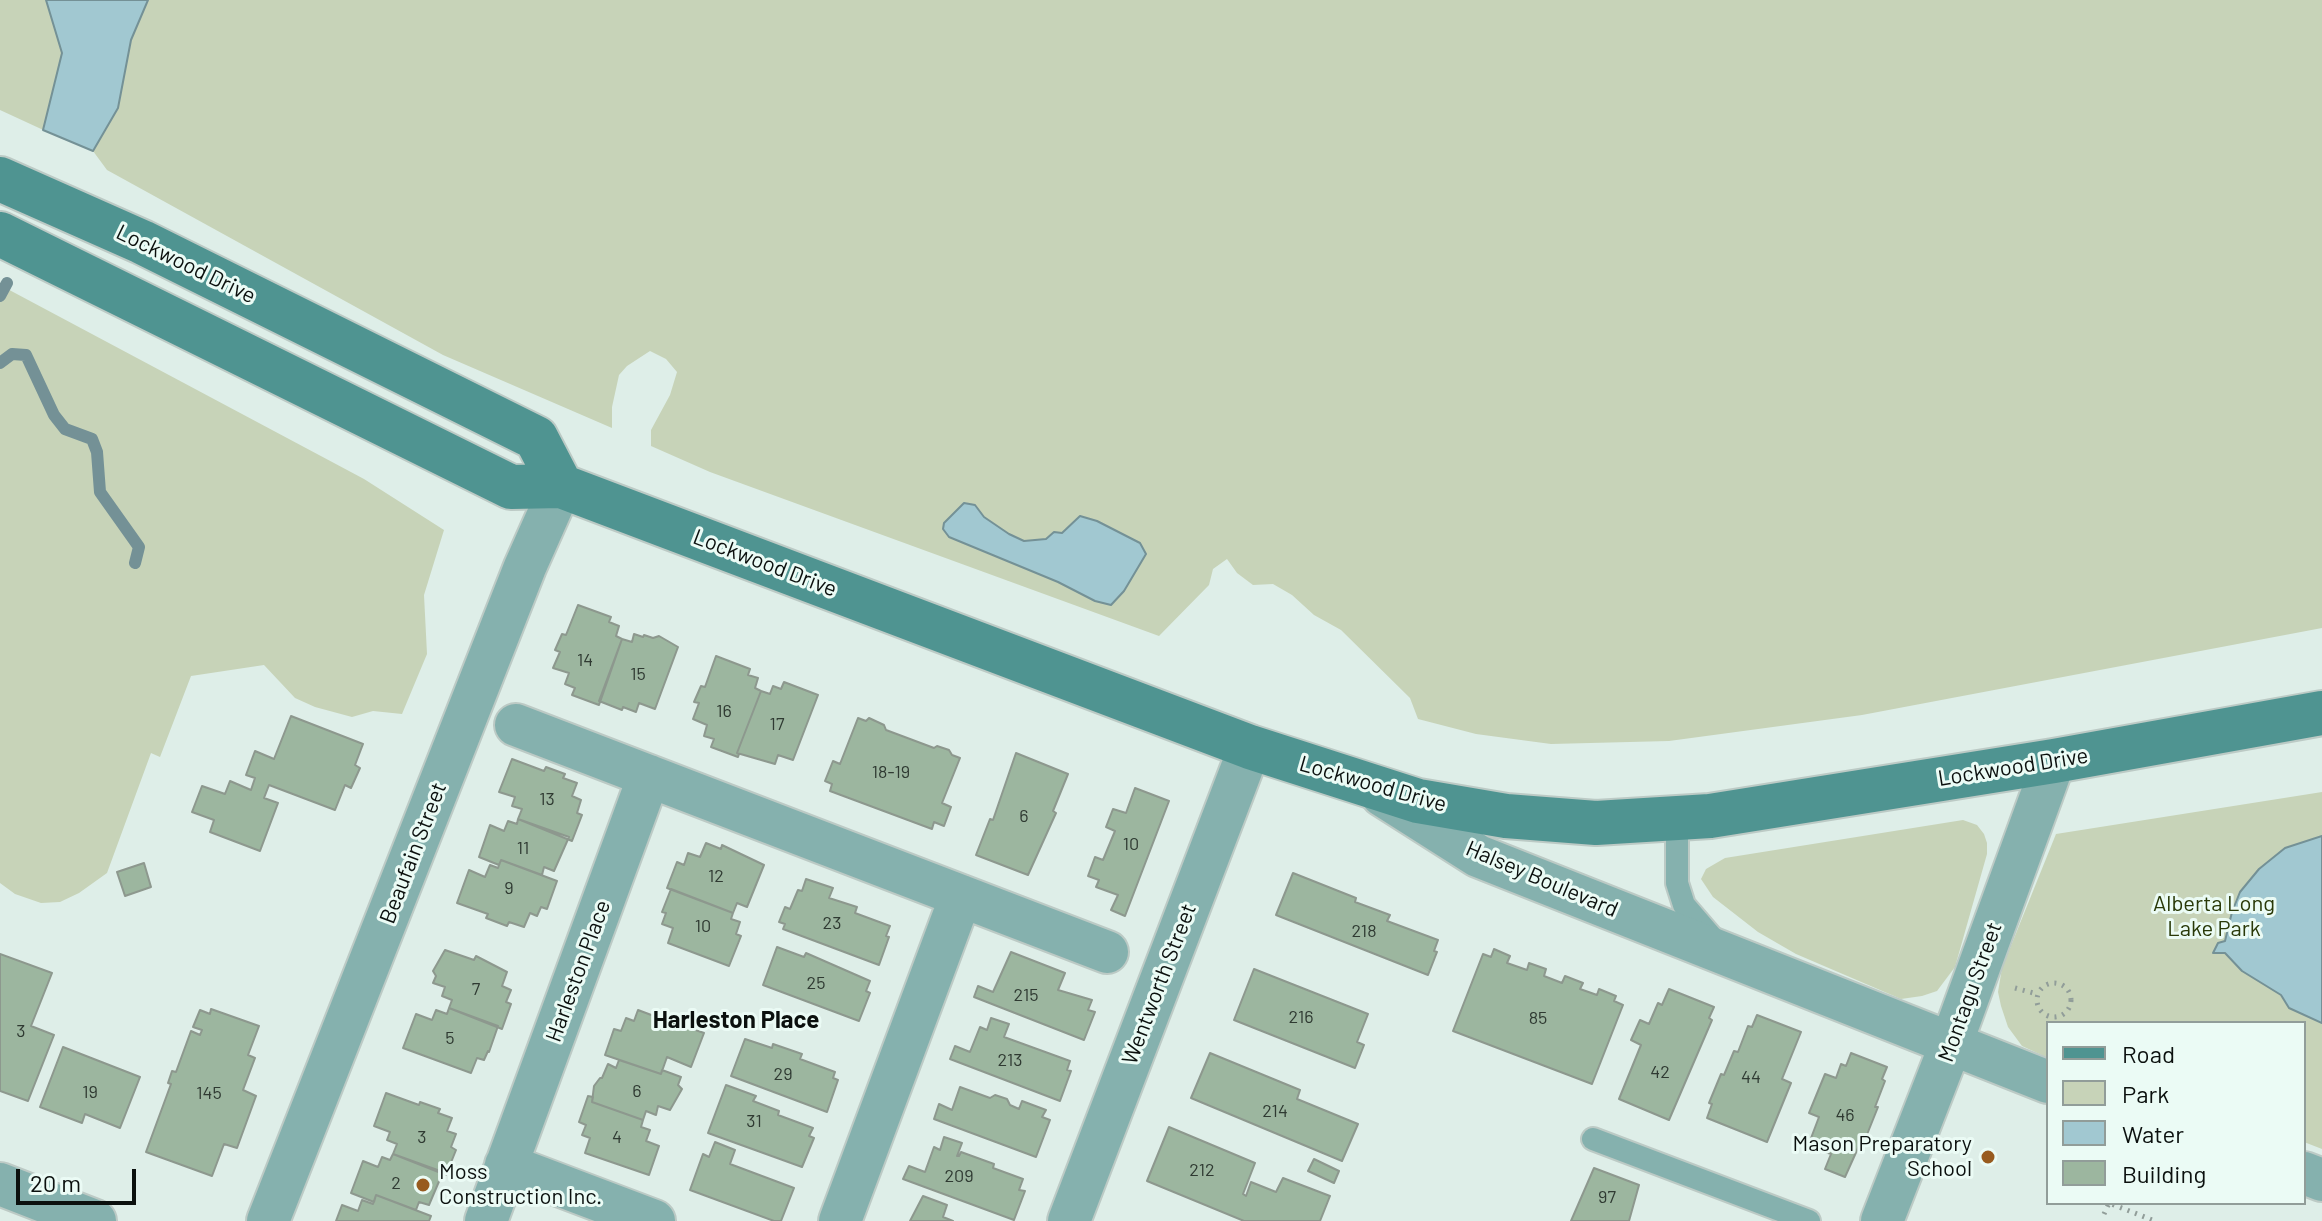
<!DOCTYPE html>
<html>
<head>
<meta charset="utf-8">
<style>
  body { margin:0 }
  #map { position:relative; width:2322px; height:1221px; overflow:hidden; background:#deeee8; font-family:Barlow,sans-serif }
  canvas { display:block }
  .legend { position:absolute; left:2046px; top:1021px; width:260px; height:184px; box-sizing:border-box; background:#ebfbf5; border:2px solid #919d99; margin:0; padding:10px 14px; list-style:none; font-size:24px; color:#0b100e }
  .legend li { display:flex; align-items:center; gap:16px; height:40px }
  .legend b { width:40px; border:2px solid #919d99 }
  .scale { position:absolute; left:16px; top:1169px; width:120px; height:36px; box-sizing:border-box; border:4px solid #0b100e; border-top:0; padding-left:10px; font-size:24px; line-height:28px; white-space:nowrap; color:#0b100e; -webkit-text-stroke:6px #ebfbf5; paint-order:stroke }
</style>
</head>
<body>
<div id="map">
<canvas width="2322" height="1221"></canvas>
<ul class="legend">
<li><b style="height:10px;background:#4f9491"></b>Road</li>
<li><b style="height:22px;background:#c7d3b8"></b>Park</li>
<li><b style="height:22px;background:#a1c8d1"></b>Water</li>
<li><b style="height:22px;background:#9cb69f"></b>Building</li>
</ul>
<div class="scale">20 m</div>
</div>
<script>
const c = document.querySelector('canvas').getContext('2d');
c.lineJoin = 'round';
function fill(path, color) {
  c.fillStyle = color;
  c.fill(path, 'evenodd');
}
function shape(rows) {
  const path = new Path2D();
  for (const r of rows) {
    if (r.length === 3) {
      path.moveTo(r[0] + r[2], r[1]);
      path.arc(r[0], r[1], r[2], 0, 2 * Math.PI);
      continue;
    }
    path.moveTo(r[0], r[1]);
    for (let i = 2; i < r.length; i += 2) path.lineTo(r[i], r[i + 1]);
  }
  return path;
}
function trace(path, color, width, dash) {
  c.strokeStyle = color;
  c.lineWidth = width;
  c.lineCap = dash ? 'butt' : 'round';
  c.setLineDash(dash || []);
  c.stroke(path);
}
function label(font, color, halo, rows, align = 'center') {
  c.font = font + ' Barlow,sans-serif';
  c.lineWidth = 6;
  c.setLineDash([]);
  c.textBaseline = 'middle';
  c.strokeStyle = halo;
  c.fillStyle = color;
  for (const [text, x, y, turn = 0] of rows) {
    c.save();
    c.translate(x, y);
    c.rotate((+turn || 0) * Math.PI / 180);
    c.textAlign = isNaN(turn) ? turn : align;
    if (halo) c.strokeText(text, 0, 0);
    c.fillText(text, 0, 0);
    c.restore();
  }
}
const green = shape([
  [0,0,120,0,65,140,0,110],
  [135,0,2322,0,2322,628,1862,715,1669,741,1551,744,1476,734,1418,719,1410,698,1341,630,1314,615,1292,595,1273,584,1253,585,1237,573,1227,559,1213,569,1209,585,1159,636,710,472,651,446,651,430,670,395,677,372,666,359,650,351,627,366,619,375,612,407,612,428,443,355,107,170,93,151,82,146],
  [0,285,364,479,444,530,424,595,427,654,402,714,373,711,352,717,315,707,295,698,264,665,191,676,160,757,151,753,107,873,79,893,60,902,41,903,15,894,0,883],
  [2322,792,2322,1149,2304,1142,2304,1023,2048,1023,2048,1058,2022,1046,2008,1027,2001,1006,1998,992,2002,968,2056,834],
  [1963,820,1977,825,1984,834,1987,843,1987,854,1955,967,1937,991,1922,996,1901,999,1796,954,1758,932,1713,897,1701,879,1706,869,1725,858]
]);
const water = shape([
  [46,0,148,0,131,40,118,108,93,151,43,130,62,53,46,0],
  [964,503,975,505,984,517,1009,534,1024,541,1046,539,1054,532,1062,533,1080,516,1097,521,1140,543,1146,554,1124,591,1111,605,1095,601,1058,582,949,537,943,529,944,523,964,503],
  [2322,836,2322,1023,2289,1008,2281,995,2242,971,2225,953,2213,953,2218,943,2225,941,2232,912,2240,892,2259,869,2285,848,2322,836]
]);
const stream = shape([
  [0,296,7,283],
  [0,363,12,354,26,355,54,415,65,429,92,439,97,452,100,492,139,547,135,563]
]);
const building = shape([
  [578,605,611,617,609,622,619,626,616,636,622,639,599,705,572,695,575,688,565,684,569,673,553,668,560,652,555,650,562,634,566,635,578,605],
  [634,634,643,637,644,635,653,638,659,636,678,647,655,709,639,703,636,712,623,707,622,710,599,701,622,639,632,642,634,634],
  [716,656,750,669,748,675,758,678,755,688,761,691,737,753,739,754,738,757,711,747,714,739,704,736,707,725,693,719,699,703,694,702,701,686,705,687,716,656],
  [784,682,818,695,793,760,778,755,775,764,737,753,761,691,770,694,773,686,781,689,784,682],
  [291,716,363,744,355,765,360,768,351,788,345,785,335,810,269,785,264,798,278,803,260,851,210,832,214,820,192,812,202,786,225,794,230,781,251,790,255,778,246,775,255,751,274,759,291,716],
  [858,718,866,721,869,718,884,725,886,730,934,748,937,746,949,750,952,755,960,758,942,803,951,807,944,826,934,822,932,829,830,791,832,784,825,781,833,761,840,764,858,718],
  [1016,753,1068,774,1053,811,1056,813,1028,875,976,855,990,819,993,820,1016,753],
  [512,759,544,771,546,767,565,774,563,778,577,783,572,796,581,800,577,813,582,815,572,841,518,819,522,809,512,806,515,797,499,792,512,759],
  [1135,788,1169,801,1125,916,1111,910,1118,895,1096,887,1099,880,1088,876,1095,857,1103,860,1115,831,1106,827,1113,809,1126,813,1135,788],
  [518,819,569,837,554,871,544,867,542,875,501,860,499,865,479,857,490,825,504,831,508,821,517,824,518,819],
  [706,843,721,849,722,845,764,865,747,907,737,903,733,913,667,888,677,862,684,865,688,853,700,857,706,843],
  [501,860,557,881,547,909,541,907,537,916,530,913,524,927,509,922,507,926,486,918,488,914,457,903,469,870,485,877,490,865,498,868,501,860],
  [144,863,151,887,125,896,117,872,144,863],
  [1293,873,1356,898,1355,902,1390,915,1387,921,1438,940,1434,951,1437,952,1428,975,1276,915,1293,873],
  [806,879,833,888,829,898,857,907,855,913,890,926,886,936,889,937,879,965,783,929,785,924,779,922,785,907,790,909,798,890,802,891,806,879],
  [671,889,733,913,731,919,740,922,736,934,741,936,729,966,668,943,673,928,662,924,666,913,662,912,671,889],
  [777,947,804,957,806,953,870,981,866,991,870,993,859,1021,763,985,777,947],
  [1494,949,1510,956,1507,963,1527,970,1529,963,1546,969,1544,976,1562,983,1565,976,1583,983,1580,989,1597,995,1599,989,1616,996,1614,1001,1623,1005,1592,1084,1453,1031,1483,954,1491,957,1494,949],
  [445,950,474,960,476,956,507,972,502,986,511,990,506,1002,511,1004,502,1029,449,1008,452,1000,442,996,445,987,433,983,436,976,433,971,445,950],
  [1011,952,1065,973,1058,990,1092,1000,1088,1010,1095,1012,1084,1040,974,997,978,986,993,992,1011,952],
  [0,954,52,973,31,1026,54,1035,28,1101,0,1091,0,954],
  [1254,969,1368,1014,1357,1042,1364,1045,1355,1068,1234,1020,1254,969],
  [1669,989,1714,1007,1709,1018,1712,1020,1669,1120,1619,1099,1641,1045,1631,1040,1640,1020,1649,1024,1658,1003,1662,1005,1669,989],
  [449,1008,498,1026,489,1052,488,1051,484,1060,477,1058,471,1073,403,1048,416,1014,432,1020,436,1010,447,1014,449,1008],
  [211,1009,259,1026,248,1055,255,1058,243,1090,256,1096,237,1148,224,1144,212,1176,146,1152,171,1084,168,1083,172,1071,176,1072,191,1031,200,1035,202,1030,193,1027,200,1010,210,1014,211,1009],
  [638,1010,654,1016,656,1010,675,1016,673,1022,704,1033,691,1067,667,1057,661,1074,605,1055,614,1029,621,1031,626,1018,634,1021,638,1010],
  [1757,1015,1801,1032,1782,1079,1791,1083,1767,1142,1707,1118,1712,1104,1709,1103,1721,1074,1724,1075,1734,1051,1738,1052,1748,1026,1752,1027,1757,1015],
  [991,1018,1009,1024,1004,1037,1070,1061,1067,1070,1071,1071,1060,1101,950,1059,955,1046,970,1052,980,1027,987,1030,991,1018],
  [745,1039,772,1048,773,1044,802,1054,800,1059,835,1072,833,1078,838,1080,827,1112,731,1076,745,1039],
  [63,1047,140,1077,120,1128,85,1114,82,1123,40,1107,63,1047],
  [1210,1053,1300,1090,1297,1099,1358,1124,1342,1161,1191,1098,1210,1053],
  [1851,1053,1887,1067,1882,1079,1885,1081,1875,1107,1878,1107,1866,1137,1863,1137,1845,1177,1825,1169,1831,1154,1808,1146,1819,1117,1809,1113,1825,1074,1836,1078,1841,1064,1846,1066,1851,1053],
  [619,1060,661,1074,662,1070,681,1077,678,1085,682,1089,670,1110,658,1106,656,1115,646,1111,643,1120,592,1102,594,1086,600,1078,602,1078,608,1064,616,1068,619,1060],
  [726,1085,756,1096,753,1101,779,1111,778,1115,813,1128,809,1136,814,1138,802,1167,708,1133,726,1085],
  [960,1087,990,1098,995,1095,1007,1099,1010,1105,1019,1109,1022,1101,1046,1110,1042,1117,1050,1120,1036,1157,934,1119,939,1104,952,1110,960,1087],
  [386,1093,419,1105,420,1102,440,1109,438,1113,452,1118,447,1131,456,1134,451,1147,456,1150,446,1175,393,1154,397,1144,387,1140,390,1132,374,1126,386,1093],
  [588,1096,593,1097,592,1102,643,1120,641,1127,650,1130,646,1141,659,1146,649,1175,585,1153,590,1138,582,1135,586,1125,579,1122,588,1096],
  [1169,1127,1255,1163,1243,1194,1246,1196,1251,1182,1276,1192,1283,1178,1330,1196,1320,1221,1244,1221,1147,1181,1169,1127],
  [944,1137,962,1143,957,1156,959,1156,961,1152,994,1164,993,1168,1023,1179,1019,1190,1025,1191,1014,1220,903,1179,909,1166,925,1172,934,1147,940,1150,944,1137],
  [715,1142,735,1150,730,1164,794,1188,781,1221,774,1221,690,1190,703,1154,709,1157,715,1142],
  [393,1154,443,1172,429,1205,419,1202,416,1210,376,1195,374,1202,351,1193,363,1161,378,1167,382,1157,390,1160,393,1154],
  [1314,1159,1339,1171,1334,1183,1308,1171,1314,1159],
  [1594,1168,1639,1185,1629,1221,1571,1221,1594,1168],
  [376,1195,431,1216,429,1221,336,1221,342,1205,358,1211,362,1200,373,1204,376,1195],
  [923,1196,947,1205,943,1217,953,1221,910,1221,923,1196]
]);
const path = shape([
  [2054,1000,17],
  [2015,988,2037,994],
  [2104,1214,2109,1203,2155,1221]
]);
const service = shape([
  [1677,818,1677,883,1684,905,1715,941],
  [1593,1139,1809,1221]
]);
const minor = shape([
  [516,725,1107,952],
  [1382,795,1478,856,2048,1082],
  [506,1165,654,1221],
  [2304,1173,2322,1180],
  [0,1184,95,1221],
  [268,1221,525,567,561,486],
  [486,1221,649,776],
  [840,1221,961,896],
  [1069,1221,1250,747],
  [1882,1221,1951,1044,2054,761]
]);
const secondary = shape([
  [0,179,142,242,536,438,561,486],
  [0,234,511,487,561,486,1250,747,1418,801,1506,816,1596,823,1710,816,2054,761,2322,713]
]);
const markers = [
  [1988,1157,8,"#985b1f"],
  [423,1185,8,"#985b1f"]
];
const numberNames = [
  ["14",585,660],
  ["15",638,674],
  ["16",724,711],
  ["17",777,724],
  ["18-19",891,772],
  ["13",547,799],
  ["6",1024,816],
  ["10",1131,844],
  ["11",523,848],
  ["12",716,876],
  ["9",509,888],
  ["23",832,923],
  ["10",703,926],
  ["218",1364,931],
  ["25",816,983],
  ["7",476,989],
  ["215",1026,995],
  ["216",1301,1017],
  ["85",1538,1018],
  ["3",21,1031],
  ["5",450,1038],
  ["213",1010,1060],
  ["42",1660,1072],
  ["29",783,1074],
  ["44",1751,1077],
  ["6",637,1091],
  ["19",90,1092],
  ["145",209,1093],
  ["214",1275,1111],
  ["46",1845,1115],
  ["31",754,1121],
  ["3",422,1137],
  ["4",617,1137],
  ["212",1202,1170],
  ["209",959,1176],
  ["2",396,1183],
  ["97",1607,1197]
];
const streetNames = [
  ["Lockwood Drive",186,264,26],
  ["Lockwood Drive",765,563,21],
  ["Lockwood Drive",2013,767,-9],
  ["Lockwood Drive",1373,784,16],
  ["Beaufain Street",413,853,-69],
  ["Halsey Boulevard",1542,879,23],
  ["Harleston Place",578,971,-70],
  ["Wentworth Street",1159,984,-69],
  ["Montagu Street",1970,992,-70]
];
const parkNames = [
  ["Alberta Long",2214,904],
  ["Lake Park",2214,929]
];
const poiNames = [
  ["Mason Preparatory",1972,1144],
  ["School",1972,1169],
  ["Moss",439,1172,"left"],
  ["Construction Inc.",439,1197,"left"]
];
const neighbourhoodNames = [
  ["Harleston Place",736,1020]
];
fill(green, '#c7d3b8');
fill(water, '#a1c8d1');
trace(water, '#749196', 2);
trace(stream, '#749196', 12);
fill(building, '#9cb69f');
trace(building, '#8d988e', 2);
trace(service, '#bccac5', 26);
trace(minor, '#bccac5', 46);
trace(secondary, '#bccac5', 48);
trace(path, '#919d99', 5, [2, 6]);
trace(service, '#85b1ae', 22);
trace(minor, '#85b1ae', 42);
trace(secondary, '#4f9491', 44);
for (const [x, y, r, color] of markers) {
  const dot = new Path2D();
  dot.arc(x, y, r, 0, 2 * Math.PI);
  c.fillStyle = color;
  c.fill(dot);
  trace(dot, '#ebfbf5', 3);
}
label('18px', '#2f3a32', null, numberNames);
label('22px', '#0b100e', '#ebfbf5', streetNames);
label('22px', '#293908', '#ebfbf5', parkNames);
label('22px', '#0b100e', '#ebfbf5', poiNames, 'right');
label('bold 24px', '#0b100e', '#ebfbf5', neighbourhoodNames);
</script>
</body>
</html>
